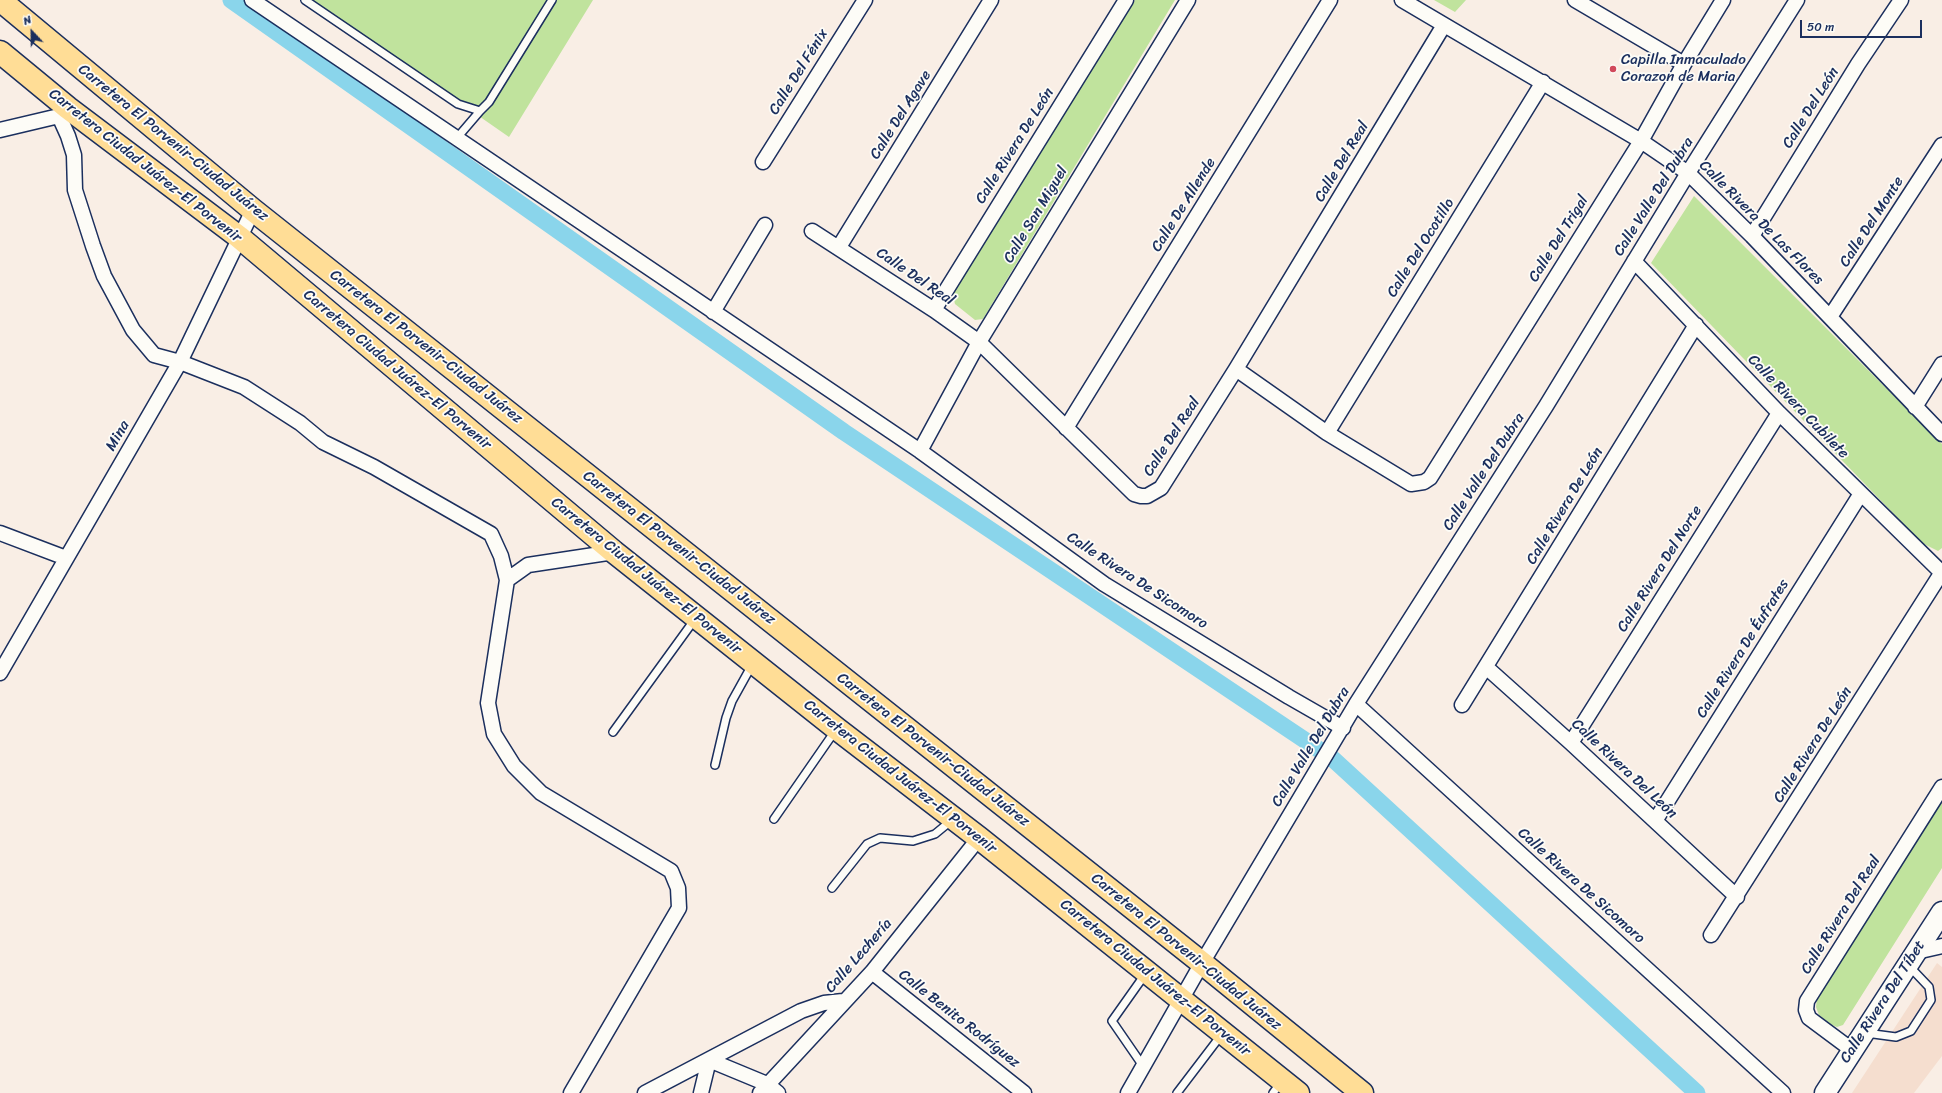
<!DOCTYPE html>
<html>
<head>
<meta charset="utf-8">
<style>
  body { margin:0 }
  #map { position:relative; width:1942px; height:1093px; overflow:hidden; background:#f9eee5; font-family:Sriracha,sans-serif }
  canvas { display:block }
  .north { position:absolute; left:12px; top:12px; width:40px; height:40px; -webkit-text-stroke:3px #fdfcf7; paint-order:stroke; rotate:338deg; font-size:11px; font-weight:700; line-height:16px; text-align:center; color:#1b2f5e }
  .north::after { content:''; display:block; margin:auto; width:14px; height:18px; background:#1b2f5e; clip-path:polygon(50% 0,100% 100%,50% 72%,0 100%) }
  .scale { position:absolute; left:1800px; top:20px; width:122px; height:18px; box-sizing:border-box; border:2px solid #1b2f5e; border-top:0; padding-left:5px; font-size:12px; line-height:14px; white-space:nowrap; color:#1b2f5e; -webkit-text-stroke:3px #fdfcf7; paint-order:stroke }
</style>
</head>
<body>
<div id="map">
<canvas width="1942" height="1093"></canvas>
<div class="north">N</div>
<div class="scale">50 m</div>
</div>
<script>
const c = document.querySelector('canvas').getContext('2d');
c.lineJoin = 'round';
function fill(path, color) {
  c.fillStyle = color;
  c.fill(path, 'evenodd');
}
function shape(rows) {
  const path = new Path2D();
  for (const r of rows) {
    path.moveTo(r[0], r[1]);
    for (let i = 2; i < r.length; i += 2) path.lineTo(r[i], r[i + 1]);
  }
  return path;
}
function trace(path, color, width, dash) {
  c.strokeStyle = color;
  c.lineWidth = width;
  c.lineCap = dash ? 'butt' : 'round';
  c.setLineDash(dash || []);
  c.stroke(path);
}
function label(font, color, halo, rows, align = 'center') {
  c.font = font + ' Sriracha,sans-serif';
  c.lineWidth = 3.5;
  c.setLineDash([]);
  c.textBaseline = 'middle';
  c.strokeStyle = halo;
  c.fillStyle = color;
  for (const [text, x, y, turn = 0] of rows) {
    c.save();
    c.translate(x, y);
    c.rotate((+turn || 0) * Math.PI / 180);
    c.textAlign = isNaN(turn) ? turn : align;
    if (halo) c.strokeText(text, 0, 0);
    c.fillText(text, 0, 0);
    c.restore();
  }
}
const built = shape([
  [1937,963,1942,967,1942,1056,1914,1093,1852,1093]
]);
const green = shape([
  [312,0,593,0,509,137],
  [1135,0,1175,0,983,319,975,320,955,304,952,292],
  [1434,0,1466,0,1455,12],
  [1694,196,1942,444,1942,548,1938,551,1922,543,1651,263],
  [1942,800,1942,868,1843,1025,1837,1027,1830,1024,1819,1015,1816,1007,1817,998]
]);
const canal = shape([
  [231,0,844,432,1333,759,1697,1093]
]);
const lane = shape([
  [305,0,458,104,480,111,489,102,552,0],
  [456,139,480,111],
  [613,732,695,619],
  [715,765,726,718,732,701,752,665],
  [774,819,835,731],
  [832,888,867,844,880,838,913,841,935,834,952,820],
  [1866,1033,1896,1037,1911,1031,1931,1000,1929,987,1909,966],
  [1143,1066,1112,1021,1146,973],
  [1177,1093,1222,1034],
  [1273,1093,1281,1082]
]);
const street = shape([
  [252,0,920,451,1104,584,1289,697,1343,728],
  [1402,0,1641,141,1688,173,1752,236,1942,434],
  [1575,0,1684,64],
  [59,116,68,136,74,155,75,190,93,246,104,276,133,330,154,355,180,362,244,387,300,423,323,442,374,467,491,534,501,556,507,580,488,703,494,734,514,766,541,793,671,871,678,888,679,908,571,1093],
  [0,130,59,116,65,110],
  [763,162,865,0],
  [812,231,934,310,979,342,1134,494,1141,496,1147,496,1161,488,1236,369,1444,25],
  [1752,236,1858,64,1901,0],
  [839,247,991,0],
  [1634,261,1779,413,1942,573],
  [934,310,1126,0],
  [713,312,765,225],
  [1830,317,1942,145],
  [1236,369,1327,433,1411,484,1424,482,1430,478,1641,141,1684,64,1723,0],
  [1915,407,1942,364],
  [1066,428,1330,0],
  [1327,433,1543,82],
  [920,451,979,342,1188,0],
  [0,533,66,558],
  [507,580,528,565,614,552],
  [1486,667,1571,743,1737,897],
  [0,673,180,362,253,210],
  [1356,704,1783,1093],
  [1462,705,1696,325],
  [1571,743,1779,413],
  [1655,821,1860,495],
  [1711,935,1942,572],
  [1916,952,1942,946],
  [872,972,1024,1093],
  [1852,1050,1809,1018,1806,1010,1807,1001,1942,787],
  [645,1093,801,1011,824,1003,843,1001],
  [701,1093,709,1060,767,1084,778,1093],
  [760,1093,872,972,979,838],
  [1128,1093,1202,963,1356,704,1546,406,1688,173,1797,0]
]);
const secondary = shape([
  [1825,1093,1942,912]
]);
const primary = shape([
  [0,0,253,210,1202,963,1362,1093],
  [0,52,68,108,239,237,614,552,837,729,979,838,1298,1093]
]);
const markers = [
  [1613,69,4,"#d1495b"]
];
const poiNames = [
  ["Capilla Inmaculado",1621,60],
  ["Corazon de Maria",1621,77]
];
const streetNames = [
  ["Calle Del Fénix",799,72,-58],
  ["Calle Del León",1811,108,-58],
  ["Calle Del Agave",901,115,-58],
  ["Carretera El Porvenir-Ciudad Juárez",173,143,39],
  ["Calle Rivera De León",1015,146,-58],
  ["Calle Del Real",1342,162,-59],
  ["Carretera Ciudad Juárez-El Porvenir",145,166,38],
  ["Calle Valle Del Dubra",1654,197,-58],
  ["Calle De Allende",1184,205,-58],
  ["Calle San Miguel",1036,215,-59],
  ["Calle Del Monte",1872,222,-57],
  ["Calle Rivera De Las Flores",1761,223,45],
  ["Calle Del Trigal",1559,239,-58],
  ["Calle Del Ocotillo",1421,248,-58],
  ["Calle Del Real",915,277,34],
  ["Carretera El Porvenir-Ciudad Juárez",426,347,38],
  ["Carretera Ciudad Juárez-El Porvenir",397,370,40],
  ["Calle Rivera Cubilete",1798,407,46],
  ["Mina",118,436,-60],
  ["Calle Del Real",1172,437,-57],
  ["Calle Valle Del Dubra",1484,472,-57],
  ["Calle Rivera De León",1565,506,-59],
  ["Carretera El Porvenir-Ciudad Juárez",679,548,38],
  ["Calle Rivera Del Norte",1660,569,-58],
  ["Carretera Ciudad Juárez-El Porvenir",646,576,39],
  ["Calle Rivera De Sicomoro",1137,581,33],
  ["Calle Rivera De Éufrates",1743,649,-58],
  ["Calle Rivera De León",1813,745,-58],
  ["Calle Valle Del Dubra",1311,747,-59],
  ["Carretera El Porvenir-Ciudad Juárez",933,750,38],
  ["Calle Rivera Del León",1624,769,43],
  ["Carretera Ciudad Juárez-El Porvenir",900,777,38],
  ["Calle Rivera De Sicomoro",1581,886,42],
  ["Calle Rivera Del Real",1841,915,-58],
  ["Carretera El Porvenir-Ciudad Juárez",1186,952,39],
  ["Calle Lechería",859,956,-49],
  ["Carretera Ciudad Juárez-El Porvenir",1155,978,39],
  ["Calle Rivera Del Tíbet",1883,1002,-57],
  ["Calle Benito Rodríguez",959,1019,38]
];
fill(built, '#f5decf');
fill(green, '#c0e39d');
trace(canal, '#8ad5eb', 17);
trace(lane, '#1b2f5e', 10);
trace(street, '#1b2f5e', 17);
trace(secondary, '#1b2f5e', 23);
trace(primary, '#1b2f5e', 25);
trace(lane, '#fdfcf7', 7);
trace(street, '#fdfcf7', 14);
trace(secondary, '#fdfcf7', 20);
trace(primary, '#ffdd96', 22);
for (const [x, y, r, color] of markers) {
  const dot = new Path2D();
  dot.arc(x, y, r, 0, 2 * Math.PI);
  c.fillStyle = color;
  c.fill(dot);
  trace(dot, '#fdfcf7', 1.5);
}
label('15px', '#1b2f5e', '#fdfcf7', poiNames, 'left');
label('15px', '#1b2f5e', '#fdfcf7', streetNames);
</script>
</body>
</html>
